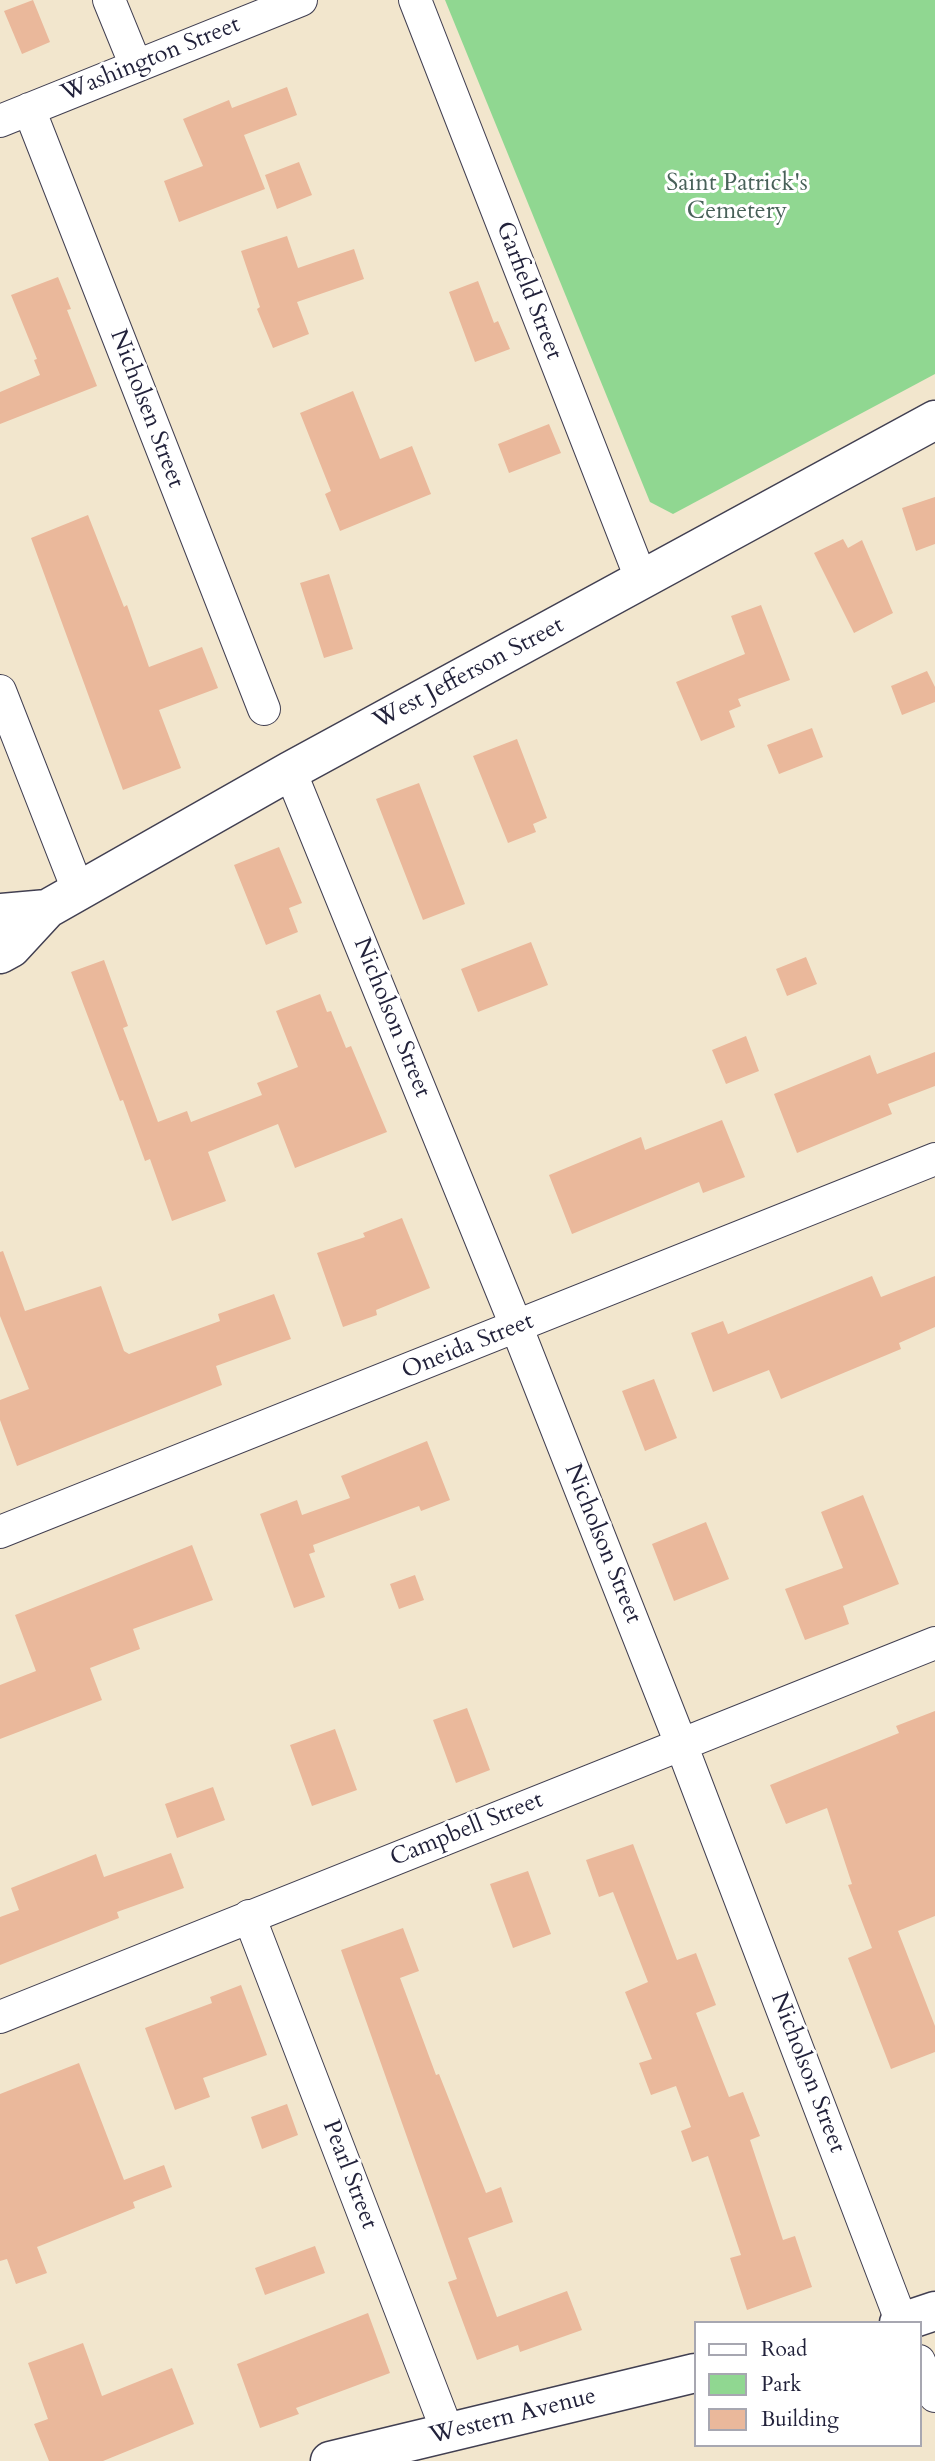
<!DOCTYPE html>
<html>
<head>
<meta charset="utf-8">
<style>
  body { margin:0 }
  #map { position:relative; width:935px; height:2461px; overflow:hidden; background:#f2e6cd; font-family:Cardo,serif }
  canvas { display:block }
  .legend { position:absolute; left:694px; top:2321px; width:228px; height:126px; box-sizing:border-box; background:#fff; border:2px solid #a7a7b1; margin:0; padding:9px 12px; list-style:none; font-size:21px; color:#22223b }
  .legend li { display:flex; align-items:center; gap:14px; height:35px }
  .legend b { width:35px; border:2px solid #a7a7b1 }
</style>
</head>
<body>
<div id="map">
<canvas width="935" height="2461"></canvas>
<ul class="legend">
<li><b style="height:9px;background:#fff"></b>Road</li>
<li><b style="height:19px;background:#90d791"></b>Park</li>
<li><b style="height:19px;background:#eab89b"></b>Building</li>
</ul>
</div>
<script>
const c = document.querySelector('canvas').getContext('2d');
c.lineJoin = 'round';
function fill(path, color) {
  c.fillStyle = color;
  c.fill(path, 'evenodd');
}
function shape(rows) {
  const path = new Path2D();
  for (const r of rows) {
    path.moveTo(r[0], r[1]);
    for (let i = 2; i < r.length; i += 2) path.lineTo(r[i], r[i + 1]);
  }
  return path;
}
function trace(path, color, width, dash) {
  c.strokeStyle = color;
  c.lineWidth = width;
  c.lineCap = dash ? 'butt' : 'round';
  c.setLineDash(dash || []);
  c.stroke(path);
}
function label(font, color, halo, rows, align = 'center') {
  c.font = font + ' Cardo,serif';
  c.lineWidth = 6;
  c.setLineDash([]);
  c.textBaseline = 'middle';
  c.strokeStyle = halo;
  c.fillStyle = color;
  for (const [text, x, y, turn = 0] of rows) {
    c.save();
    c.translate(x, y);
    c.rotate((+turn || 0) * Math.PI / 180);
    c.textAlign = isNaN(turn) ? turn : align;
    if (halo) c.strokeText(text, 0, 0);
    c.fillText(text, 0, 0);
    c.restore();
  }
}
const green = shape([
  [445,0,935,0,935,374,673,514,650,502]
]);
const building = shape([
  [33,0,50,42,22,54,4,11],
  [287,87,297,115,244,135,265,189,179,222,164,181,203,166,183,119,229,100,232,108],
  [299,162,312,195,277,209,265,175],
  [287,236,298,268,354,249,364,279,297,302,309,334,273,348,257,309,260,307,241,251],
  [58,277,71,309,67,310,97,386,0,424,0,392,40,375,34,360,37,359,11,295],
  [478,281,494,323,498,321,510,349,475,362,449,292],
  [353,391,380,459,412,446,431,494,340,531,325,494,331,491,300,413],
  [549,424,561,453,509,473,498,444],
  [935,497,935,544,916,551,902,508],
  [88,515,124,607,127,605,149,667,202,647,218,688,159,710,181,768,123,790,31,538],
  [843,539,848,548,862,540,893,613,854,633,814,553],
  [329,574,353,649,324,658,300,583],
  [761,605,790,680,738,699,741,706,729,711,735,727,701,741,676,682,745,654,731,616],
  [927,671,935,687,935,702,902,715,891,686],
  [812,728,823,757,779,774,767,745],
  [517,739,547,818,533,824,536,832,508,843,473,756],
  [419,783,465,904,423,920,376,799],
  [279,847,302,903,289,908,298,932,266,945,234,865],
  [531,942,548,985,478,1012,461,969],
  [806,957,817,984,787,996,776,969],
  [104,960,128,1026,123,1028,158,1122,187,1111,191,1122,262,1095,257,1083,298,1067,276,1011,320,994,327,1012,331,1011,346,1048,351,1046,387,1132,295,1168,278,1124,208,1152,226,1201,172,1221,150,1159,145,1161,123,1100,120,1101,71,972],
  [746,1036,759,1071,726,1084,712,1050],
  [935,1052,935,1086,888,1104,892,1114,797,1153,774,1094,870,1055,877,1074],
  [722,1120,745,1177,703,1193,699,1182,572,1234,549,1175,641,1137,645,1150],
  [402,1218,430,1288,376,1310,377,1315,343,1327,317,1253,365,1237,363,1233],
  [3,1251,25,1311,101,1286,124,1351,129,1354,220,1321,218,1314,274,1294,291,1339,216,1366,222,1385,17,1466,0,1420,0,1400,29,1389,0,1316,0,1252],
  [872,1276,881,1297,935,1276,935,1327,899,1343,901,1349,781,1399,769,1370,713,1392,691,1333,723,1321,728,1334],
  [654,1379,677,1438,645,1451,622,1391],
  [427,1441,450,1500,421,1511,419,1506,313,1545,315,1552,309,1554,325,1597,294,1608,260,1514,297,1500,302,1515,350,1498,341,1476],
  [863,1495,899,1584,843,1606,849,1624,805,1640,785,1589,843,1568,821,1512],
  [706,1522,729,1579,674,1601,652,1544],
  [192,1545,213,1600,133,1629,140,1649,90,1668,102,1700,0,1739,0,1685,36,1671,15,1615],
  [415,1575,424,1600,399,1609,390,1584],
  [467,1708,490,1770,456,1783,433,1720],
  [935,1711,935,1916,898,1931,935,2026,935,2052,891,2069,848,1958,872,1948,848,1885,852,1884,827,1808,786,1824,770,1785,899,1733,896,1726],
  [335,1729,357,1790,312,1806,290,1745],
  [213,1787,225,1820,177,1838,165,1804],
  [633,1844,677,1960,696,1953,716,2005,696,2013,729,2097,743,2092,760,2136,750,2140,783,2240,795,2236,812,2287,747,2310,730,2258,741,2255,708,2156,692,2162,681,2131,691,2127,676,2086,651,2095,639,2063,652,2059,625,1992,648,1982,613,1892,599,1897,586,1860],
  [171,1853,184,1888,117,1912,119,1918,0,1965,0,1917,19,1910,11,1888,96,1854,104,1877],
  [528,1871,551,1934,513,1948,490,1884],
  [403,1928,419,1971,400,1978,436,2075,439,2074,486,2193,501,2187,513,2222,468,2238,497,2317,567,2291,582,2330,520,2352,518,2345,477,2360,448,2282,457,2279,341,1950],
  [241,1985,267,2055,203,2078,210,2097,175,2110,145,2028,212,2003,210,1997],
  [79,2063,124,2180,164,2165,172,2187,133,2202,135,2208,37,2247,47,2273,16,2284,7,2259,0,2261,0,2094],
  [287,2104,298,2135,262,2149,251,2117],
  [315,2246,325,2273,265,2295,255,2268],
  [368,2313,390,2373,296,2408,299,2414,260,2428,237,2364],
  [83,2343,102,2396,172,2368,194,2424,103,2461,49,2461,34,2424,48,2419,28,2363]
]);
const street = shape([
  [109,0,136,66],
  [415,0,642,581],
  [29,109,264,709],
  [0,121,301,0],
  [0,691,78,890],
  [290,771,517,1328,681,1744,902,2323],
  [0,1532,935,1159],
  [249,1916,448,2433],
  [0,2017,935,1643],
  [919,2361,935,2396]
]);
const secondary = shape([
  [899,2323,935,2311],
  [330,2461,695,2373]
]);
const primary = shape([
  [0,913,47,909,290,771,935,420],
  [0,954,11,948,47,909]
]);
const streetNames = [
  ["Washington Street",151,60,-22],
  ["Garfield Street",528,291,69],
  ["Nicholsen Street",146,409,69],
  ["West Jefferson Street",469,674,-28],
  ["Nicholson Street",391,1018,68],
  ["Oneida Street",468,1347,-22],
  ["Nicholson Street",602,1544,68],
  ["Campbell Street",467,1830,-22],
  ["Nicholson Street",807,2073,69],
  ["Pearl Street",349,2175,69],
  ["Western Avenue",513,2417,-14]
];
const parkNames = [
  ["Saint Patrick's",737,184],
  ["Cemetery",737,212]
];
fill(green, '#90d791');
fill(building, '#eab89b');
trace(street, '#413f51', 34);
trace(secondary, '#413f51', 41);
trace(primary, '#413f51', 41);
trace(street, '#fff', 32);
trace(secondary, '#fff', 38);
trace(primary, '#fff', 38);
label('24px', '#22223b', '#fff', streetNames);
label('24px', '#486159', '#fff', parkNames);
</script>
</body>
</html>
